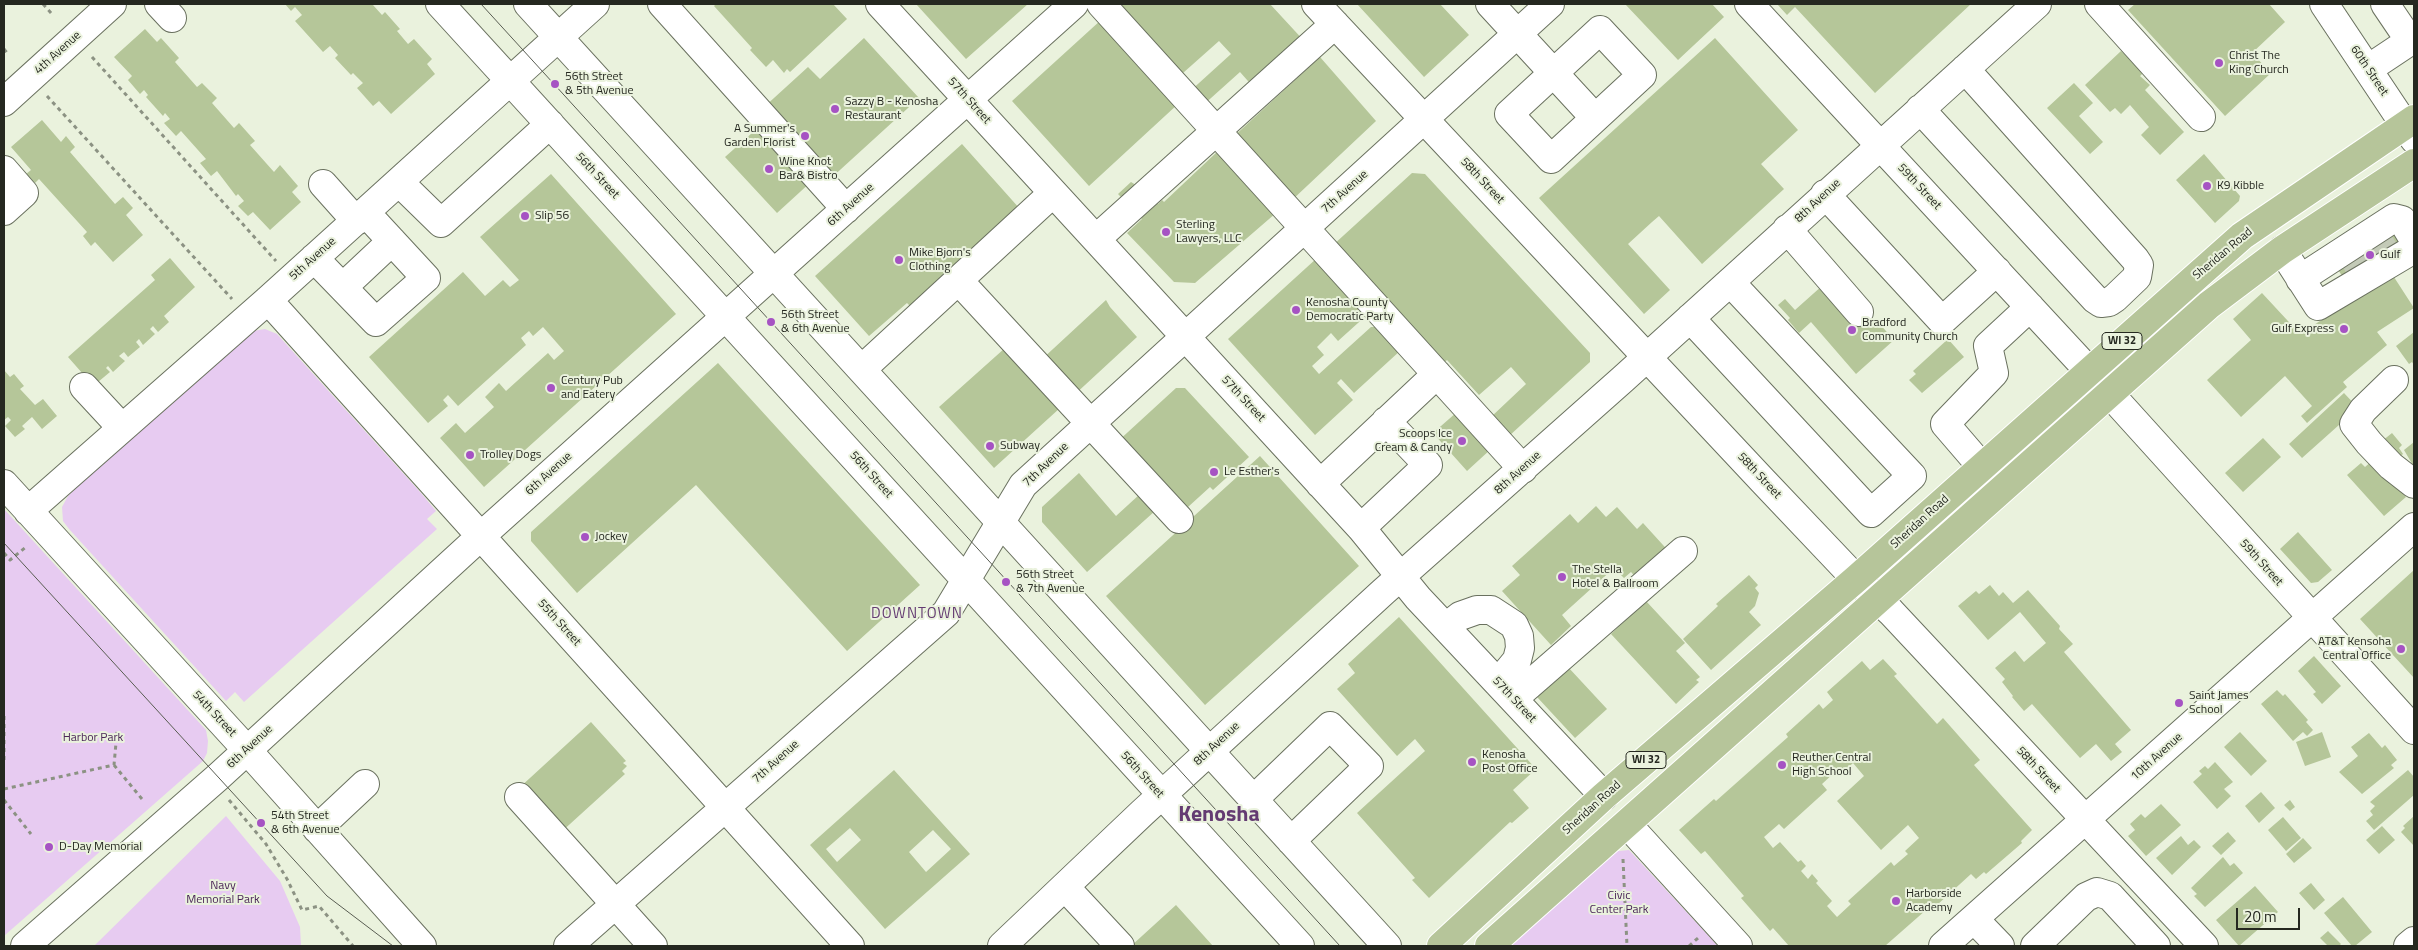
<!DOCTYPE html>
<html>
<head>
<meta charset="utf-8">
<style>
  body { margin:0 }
  #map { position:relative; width:2418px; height:950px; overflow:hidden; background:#eaf2dd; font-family:"Titillium Web",sans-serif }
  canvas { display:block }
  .frame { position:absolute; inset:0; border:5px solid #252820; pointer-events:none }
  .scale { position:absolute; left:2236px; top:908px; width:64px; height:22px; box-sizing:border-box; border:2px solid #252820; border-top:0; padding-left:6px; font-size:15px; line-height:18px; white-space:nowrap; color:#252820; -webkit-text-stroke:4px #eaf2dd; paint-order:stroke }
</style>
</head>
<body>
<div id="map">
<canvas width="2418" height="950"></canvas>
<div class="frame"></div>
<div class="scale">20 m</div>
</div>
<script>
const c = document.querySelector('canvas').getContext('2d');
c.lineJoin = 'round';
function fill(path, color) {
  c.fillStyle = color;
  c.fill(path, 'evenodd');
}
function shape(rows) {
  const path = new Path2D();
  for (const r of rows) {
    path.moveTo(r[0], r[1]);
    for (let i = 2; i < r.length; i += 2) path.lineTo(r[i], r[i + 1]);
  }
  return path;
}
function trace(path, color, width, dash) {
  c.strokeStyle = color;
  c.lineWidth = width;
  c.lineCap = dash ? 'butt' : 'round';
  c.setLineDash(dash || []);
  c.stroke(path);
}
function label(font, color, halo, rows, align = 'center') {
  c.font = font + ' "Titillium Web",sans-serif';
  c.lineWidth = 4;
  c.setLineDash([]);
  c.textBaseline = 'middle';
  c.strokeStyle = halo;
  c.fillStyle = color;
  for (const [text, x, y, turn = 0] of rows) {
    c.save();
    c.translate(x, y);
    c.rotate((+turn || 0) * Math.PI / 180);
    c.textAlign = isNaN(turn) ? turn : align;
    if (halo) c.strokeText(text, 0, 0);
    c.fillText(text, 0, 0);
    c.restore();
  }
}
const green = shape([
  [265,329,277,334,421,493,436,511,427,519,437,529,244,702,235,692,226,701,69,529,63,521,62,507,68,496,75,489,243,337,253,331],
  [4,509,206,730,208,741,207,753,203,761,4,936],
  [226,816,280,881,300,927,301,946,94,946],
  [1629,850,1718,946,1505,946,1609,852]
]);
const building = shape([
  [285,4,375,4,373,5,382,15,385,12,400,29,397,31,408,44,414,39,432,59,427,64,435,74,391,114,379,101,373,106,357,88,363,83,353,73,351,75,335,58,338,55,330,46,323,52,295,21,302,15,295,7,291,11],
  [716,4,833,4,847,19,790,72,787,69,784,73,773,60,766,67,750,50,752,48,714,6],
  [916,4,1028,4,966,59],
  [1124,4,1270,4,1306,43,1255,89,1240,72,1201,107,1188,93,1231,54,1219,41,1174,81,1113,14],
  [1357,4,1440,4,1469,35,1424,77],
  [1625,4,1712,4,1724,17,1678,60],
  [1777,4,1971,4,1875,93,1795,7,1787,15],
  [2135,4,2269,4,2285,22,2252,53,2271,73,2225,116,2128,10],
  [1101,20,1178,104,1089,186,1012,101],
  [145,29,157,42,161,38,179,58,175,62,197,87,202,83,217,98,212,103,234,128,239,123,255,141,250,145,274,172,280,165,298,186,292,192,301,202,270,230,253,212,248,216,238,206,244,201,238,194,236,196,217,171,211,176,200,163,206,159,181,131,176,136,164,123,170,119,165,113,163,116,146,97,148,95,144,90,140,94,128,80,132,76,114,57],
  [864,38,919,98,829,180,763,108,808,67,820,79],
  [1715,38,1798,130,1761,164,1784,189,1702,264,1659,216,1652,222,1628,244,1670,290,1644,314,1539,198],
  [2121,51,2128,57,2131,54,2146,70,2140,76,2150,85,2145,90,2184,132,2160,155,2141,135,2149,127,2130,105,2121,114,2115,108,2110,112,2085,85],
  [1320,57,1376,121,1290,202,1231,139],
  [2074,83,2093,103,2079,116,2103,142,2090,154,2047,108],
  [42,120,61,142,66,136,75,147,70,152,115,204,123,197,133,208,126,215,143,235,113,262,95,242,91,246,83,236,87,232,39,179,35,183,26,174,31,170,11,147],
  [761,125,812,181,777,213,725,157],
  [962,144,1020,209,911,307,907,303,869,336,815,276],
  [1218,151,1276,213,1195,283,1174,282,1127,233,1142,219,1118,194,1131,182,1149,193,1158,204,1162,200,1164,202],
  [2204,154,2240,196,2239,201,2215,223,2176,180],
  [1412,173,1425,174,1590,353,1590,362,1509,436,1491,417,1526,384,1511,367,1479,395,1447,360,1442,365,1332,246],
  [551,174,676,314,484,487,440,438,456,423,465,433,494,407,485,397,499,383,506,391,548,353,554,360,564,351,543,327,533,336,529,331,521,338,526,345,458,406,448,395,443,400,448,406,428,423,369,357,463,272,485,296,503,280,510,287,519,280,480,237],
  [2394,226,2406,245,2347,283,2334,264],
  [170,258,195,287,164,316,169,322,158,332,153,326,150,329,155,334,143,345,139,339,136,342,140,347,128,357,124,352,119,356,125,361,113,372,108,366,106,368,110,372,98,382,90,382,68,357,155,280,151,275],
  [1317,258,1368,314,1338,341,1331,333,1317,347,1324,355,1312,366,1319,374,1371,327,1382,327,1401,350,1354,393,1341,379,1337,383,1353,400,1315,435,1228,339],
  [2392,274,2414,308,2377,332,2387,345,2343,382,2347,387,2307,423,2301,416,2312,406,2285,376,2241,417,2207,380,2251,340,2233,319,2262,293,2300,334],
  [1823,285,1860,327,1871,317,1876,323,1877,321,1894,340,1856,374,1811,322,1799,333,1788,320,1790,318,1778,305,1785,299,1795,310],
  [1106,300,1110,307,1137,337,1072,397,1040,361],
  [2414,332,2414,365,2412,362,2409,364,2396,346],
  [1948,339,1964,357,1922,393,1909,380,1916,374,1913,371],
  [1005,348,1060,408,994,468,939,407],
  [718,363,920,585,847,651,696,485,577,593,531,541,531,532],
  [4,370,10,377,14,374,24,386,20,389,35,405,43,399,57,416,42,429,32,417,22,426,25,429,15,437,5,426,11,420,8,417,4,420],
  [1176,388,1185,388,1249,457,1213,490,1210,487,1188,507,1142,458,1136,464,1116,443],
  [2344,393,2358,408,2302,458,2289,444],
  [1457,412,1491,449,1467,471,1433,433],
  [2392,433,2402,445,2399,448,2403,454,2391,464,2377,445],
  [2263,438,2281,457,2243,492,2225,473],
  [2414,442,2414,467,2404,450],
  [1260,456,1359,566,1205,705,1106,596],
  [2373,460,2406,497,2384,516,2347,475,2361,463,2365,467],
  [1079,473,1116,516,1140,494,1155,511,1087,572,1042,522,1042,507],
  [1596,506,1606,517,1617,507,1637,529,1643,523,1673,556,1640,582,1631,572,1624,578,1614,568,1562,615,1571,626,1551,645,1502,591,1520,575,1512,566,1570,514,1578,523],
  [2298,532,2332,570,2318,582,2311,583,2280,549],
  [2414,570,2414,678,2360,619],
  [1749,575,1758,585,1755,588,1759,593,1755,606,1749,612,1761,625,1711,670,1683,639,1718,606,1716,604],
  [1990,585,1999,596,2003,592,2013,603,2028,590,2060,626,2059,629,2073,644,2064,652,2131,730,2115,744,2122,752,2111,761,2096,744,2080,758,2032,704,2024,711,2012,697,2013,696,2002,682,2005,679,1995,668,2015,651,2024,662,2046,643,2020,612,1988,640,1958,606,1976,591,1979,594],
  [1646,601,1685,643,1676,651,1700,677,1696,680,1699,682,1676,704,1611,634],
  [1399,617,1536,769,1513,790,1529,808,1512,823,1510,822,1429,898,1412,880,1415,878,1357,813,1425,751,1415,739,1397,756,1337,689,1355,673,1348,664],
  [2314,656,2341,686,2322,704,2313,694,2316,692,2298,671],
  [1883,659,1897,674,1894,676,1937,724,1943,718,1980,760,1974,765,2032,830,2021,841,2022,843,1986,874,1984,872,1976,879,1971,874,1937,905,1934,903,1885,946,1789,946,1773,928,1770,931,1741,898,1744,896,1705,851,1701,854,1679,830,1714,799,1716,801,1788,737,1786,734,1819,704,1823,709,1833,700,1827,692,1862,661,1870,670],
  [1853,763,1864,776,1837,801,1881,850,1908,825,1919,838,1905,851,1908,854,1894,866,1891,862,1848,901,1851,904,1837,917,1827,906,1832,901,1816,883,1818,881,1812,874,1808,879,1801,871,1806,866,1801,860,1798,862,1780,842,1773,848,1764,837,1779,824,1784,829,1827,790,1822,784,1835,772,1839,776],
  [1568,667,1607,709,1575,738,1537,697],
  [2277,690,2283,696,2285,694,2308,720,2306,722,2313,730,2307,736,2303,732,2293,741,2261,704],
  [591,722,626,761,623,763,627,766,622,771,625,774,559,834,518,789],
  [2240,732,2267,761,2251,776,2224,747],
  [2322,732,2331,757,2305,766,2296,742],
  [2369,733,2382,748,2385,745,2397,760,2391,765,2394,768,2362,794,2339,772,2358,756,2351,747],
  [2215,762,2233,782,2224,789,2231,796,2217,809,2193,782,2202,774,2199,771,2205,766,2208,769],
  [894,770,970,854,885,929,810,845],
  [850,828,861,840,837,862,826,849],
  [933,830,951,849,926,872,909,852],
  [2408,770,2414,777,2414,795,2374,830,2366,821,2373,815,2370,811,2375,806,2370,802],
  [2261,792,2275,808,2259,823,2245,806],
  [2290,800,2295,807,2290,811,2284,805],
  [2161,804,2181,825,2146,856,2128,836,2135,830,2130,824,2141,814,2145,818],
  [2414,816,2414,846,2401,832,2405,828,2403,826],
  [2283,817,2301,838,2286,851,2268,830],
  [2382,826,2395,840,2379,854,2366,840],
  [2228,832,2236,841,2221,855,2212,846],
  [2181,836,2188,845,2194,840,2201,847,2172,875,2156,858],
  [2303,838,2312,848,2294,863,2286,854],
  [2223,857,2230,866,2234,863,2243,873,2205,907,2194,896,2197,894,2191,888],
  [2311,883,2325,900,2314,910,2299,893],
  [2255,886,2278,912,2239,946,2216,920],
  [2343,897,2372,932,2355,946,2352,946,2324,913],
  [1176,905,1213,946,1131,946],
  [2328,931,2341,944,2339,946,2328,946,2320,938]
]);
const minorTunnel = shape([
  [2376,238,2389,257],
  [2351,254,2363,273]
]);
const path = shape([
  [43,4,52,14],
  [4,49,8,54],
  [92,57,276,261],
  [47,96,232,299],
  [4,553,10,560,26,547],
  [4,716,4,764],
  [114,765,142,799],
  [4,789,114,765,117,732],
  [4,800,31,834],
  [229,800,266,844,287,879,302,910,319,906,353,946],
  [1623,859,1627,946],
  [1689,946,1698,938]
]);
const minor = shape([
  [159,4,172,18],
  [440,4,1300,946],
  [528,4,1387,946],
  [662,4,846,209],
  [880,4,1361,528,1418,598,1604,796],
  [1101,4,1523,469],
  [1316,4,1763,481,1856,579,1891,612,2204,946],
  [1490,4,1595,118],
  [1749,4,2089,371],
  [2099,4,2201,117],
  [2324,4,2414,139],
  [2385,4,2410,41],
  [1600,30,1642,75,1551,159,1509,114,1600,30],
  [2368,69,2410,41,2414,40],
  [4,102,112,4],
  [1920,109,2095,299,2101,303,2109,302,2115,298,2137,277,2139,265,2135,259,1965,69],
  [4,170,24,193,4,211],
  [399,182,441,223,550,124],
  [323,184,356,221],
  [1825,194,1942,321,1997,271],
  [1787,229,1859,312],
  [1096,239,1335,24],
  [2282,250,2318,306,2414,249],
  [314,258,376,322,426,278,365,212],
  [2300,279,2394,218,2402,220,2414,240],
  [958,280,1179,519],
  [343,287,392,241],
  [268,300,850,946],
  [1690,318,1871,513,1912,476,1730,282],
  [862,369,1053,193],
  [2394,380,2363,410,2354,424,2369,443,2391,466,2414,484],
  [84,387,122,428],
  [2110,394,2414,730],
  [1982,467,1945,424,1994,373,1988,346,2030,307],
  [4,484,247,750,422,946],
  [1320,484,1437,374],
  [28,511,268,300,595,4],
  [1361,528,1428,465,1386,421],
  [1446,627,1460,616,1477,610,1491,610,1514,625,1519,636,1520,648,1517,660,1498,683],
  [1513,699,1683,551],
  [519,797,653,946],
  [1253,800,1330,726,1369,766,1291,841],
  [1627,824,1738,946],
  [317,829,365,784],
  [1065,887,1120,946],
  [1974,919,2000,946],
  [25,946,218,777,481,536,1074,4],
  [568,946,946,613,1023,485,1550,4],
  [1002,946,1142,813,1383,592,1623,379,2037,4],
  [1943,946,2414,527],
  [2035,946,2086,897,2097,892,2110,896,2156,946],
  [2408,946,2414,941]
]);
const major = shape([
  [1441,946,1604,796,1856,579,2242,236,2414,119],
  [1489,946,2209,305,2282,250,2414,163]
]);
const tram = shape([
  [481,4,1340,946],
  [4,543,327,896,393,946]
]);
const markers = [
  [2219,63,5,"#a653c3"],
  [555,84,5,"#a653c3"],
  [835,109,5,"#a653c3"],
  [805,136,5,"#a653c3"],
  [769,169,5,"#a653c3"],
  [2207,186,5,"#a653c3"],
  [525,216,5,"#a653c3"],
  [1166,232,5,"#a653c3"],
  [2370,255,5,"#a653c3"],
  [899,260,5,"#a653c3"],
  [1296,310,5,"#a653c3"],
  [771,322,5,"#a653c3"],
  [2344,329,5,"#a653c3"],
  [1852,330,5,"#a653c3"],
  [551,388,5,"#a653c3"],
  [1462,441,5,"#a653c3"],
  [990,446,5,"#a653c3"],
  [470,455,5,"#a653c3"],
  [1214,472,5,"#a653c3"],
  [585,537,5,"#a653c3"],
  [1562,577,5,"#a653c3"],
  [1006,582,5,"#a653c3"],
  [2401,649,5,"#a653c3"],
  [2179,703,5,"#a653c3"],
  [1472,762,5,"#a653c3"],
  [1782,765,5,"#a653c3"],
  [261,823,5,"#a653c3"],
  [49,847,5,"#a653c3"],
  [1896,901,5,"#a653c3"]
];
const shields = [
  [2122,341,40],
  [1646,760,40]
];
const shieldNames = [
  ["WI 32",2122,341],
  ["WI 32",1646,760]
];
const streetNames = [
  ["4th Avenue",58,53,-42],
  ["60th Street",2369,71,56],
  ["57th Street",969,101,48],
  ["56th Street",597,176,47],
  ["58th Street",1482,181,47],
  ["59th Street",1919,187,47],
  ["7th Avenue",1345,192,-42],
  ["8th Avenue",1818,201,-43],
  ["6th Avenue",851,205,-42],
  ["Sheridan Road",2223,254,-40],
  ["5th Avenue",313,259,-42],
  ["57th Street",1243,399,47],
  ["7th Avenue",1046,465,-44],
  ["8th Avenue",1518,473,-42],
  ["6th Avenue",549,474,-42],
  ["56th Street",871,475,48],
  ["58th Street",1759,476,47],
  ["Sheridan Road",1920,522,-42],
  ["59th Street",2261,563,48],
  ["55th Street",559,623,48],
  ["57th Street",1514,700,47],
  ["54th Street",214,714,47],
  ["8th Avenue",1217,744,-43],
  ["6th Avenue",250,747,-43],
  ["10th Avenue",2157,757,-42],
  ["7th Avenue",776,762,-42],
  ["58th Street",2038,770,47],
  ["56th Street",1142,775,48],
  ["Sheridan Road",1592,808,-42]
];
const poiNames = [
  ["Christ The",2229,56],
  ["King Church",2229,70],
  ["56th Street",565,77],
  ["& 5th Avenue",565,91],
  ["Sazzy B - Kenosha",845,102],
  ["Restaurant",845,116],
  ["A Summer's",795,129,"right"],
  ["Garden Florist",795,143,"right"],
  ["Wine Knot",779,162],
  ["Bar& Bistro",779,176],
  ["K9 Kibble",2217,186],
  ["Slip 56",535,216],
  ["Sterling",1176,225],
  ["Lawyers, LLC",1176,239],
  ["Mike Bjorn's",909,253],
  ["Clothing",909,267],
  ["Gulf",2380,255],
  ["Kenosha County",1306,303],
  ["Democratic Party",1306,317],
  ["56th Street",781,315],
  ["& 6th Avenue",781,329],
  ["Bradford",1862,323],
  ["Community Church",1862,337],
  ["Gulf Express",2334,329,"right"],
  ["Century Pub",561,381],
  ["and Eatery",561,395],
  ["Scoops Ice",1452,434,"right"],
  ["Cream & Candy",1452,448,"right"],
  ["Subway",1000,446],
  ["Trolley Dogs",480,455],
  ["Le Esther's",1224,472],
  ["Jockey",595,537],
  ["The Stella",1572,570],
  ["Hotel & Ballroom",1572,584],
  ["56th Street",1016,575],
  ["& 7th Avenue",1016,589],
  ["AT&T Kensoha",2391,642,"right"],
  ["Central Office",2391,656,"right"],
  ["Saint James",2189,696],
  ["School",2189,710],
  ["Kenosha",1482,755],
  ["Post Office",1482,769],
  ["Reuther Central",1792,758],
  ["High School",1792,772],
  ["54th Street",271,816],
  ["& 6th Avenue",271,830],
  ["D-Day Memorial",59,847],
  ["Harborside",1906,894],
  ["Academy",1906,908]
];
const parkNames = [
  ["Harbor Park",93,738],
  ["Navy",223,886],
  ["Memorial Park",223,900],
  ["Civic",1619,896],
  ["Center Park",1619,910]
];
const quarterNames = [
  ["DOWNTOWN",917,614]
];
const townNames = [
  ["Kenosha",1219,816]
];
fill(green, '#e7cbf1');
fill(building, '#b5c699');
trace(minorTunnel, '#c3cab7', 28, [28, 14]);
trace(minor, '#6a715f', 30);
trace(major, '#fff', 30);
trace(path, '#8c9283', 3, [4, 4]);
trace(minor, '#fff', 28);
trace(major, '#b6c59a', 28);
trace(tram, '#595d52', 1);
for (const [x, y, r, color] of markers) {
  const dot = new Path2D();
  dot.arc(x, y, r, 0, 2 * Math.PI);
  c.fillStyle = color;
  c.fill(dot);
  trace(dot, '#eaf2dd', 2);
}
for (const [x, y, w] of shields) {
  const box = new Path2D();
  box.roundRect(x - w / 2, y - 8.5, w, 17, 4);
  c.fillStyle = '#eaf2dd';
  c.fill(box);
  trace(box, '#252820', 1);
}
label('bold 11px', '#252820', null, shieldNames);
label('12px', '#252820', '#eaf2dd', streetNames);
label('12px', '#252820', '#eaf2dd', poiNames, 'left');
label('12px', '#4b2658', '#eaf2dd', parkNames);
c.letterSpacing = '1px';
label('15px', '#643b72', '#eaf2dd', quarterNames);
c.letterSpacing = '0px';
label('bold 22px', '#643b72', '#eaf2dd', townNames);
</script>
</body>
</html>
